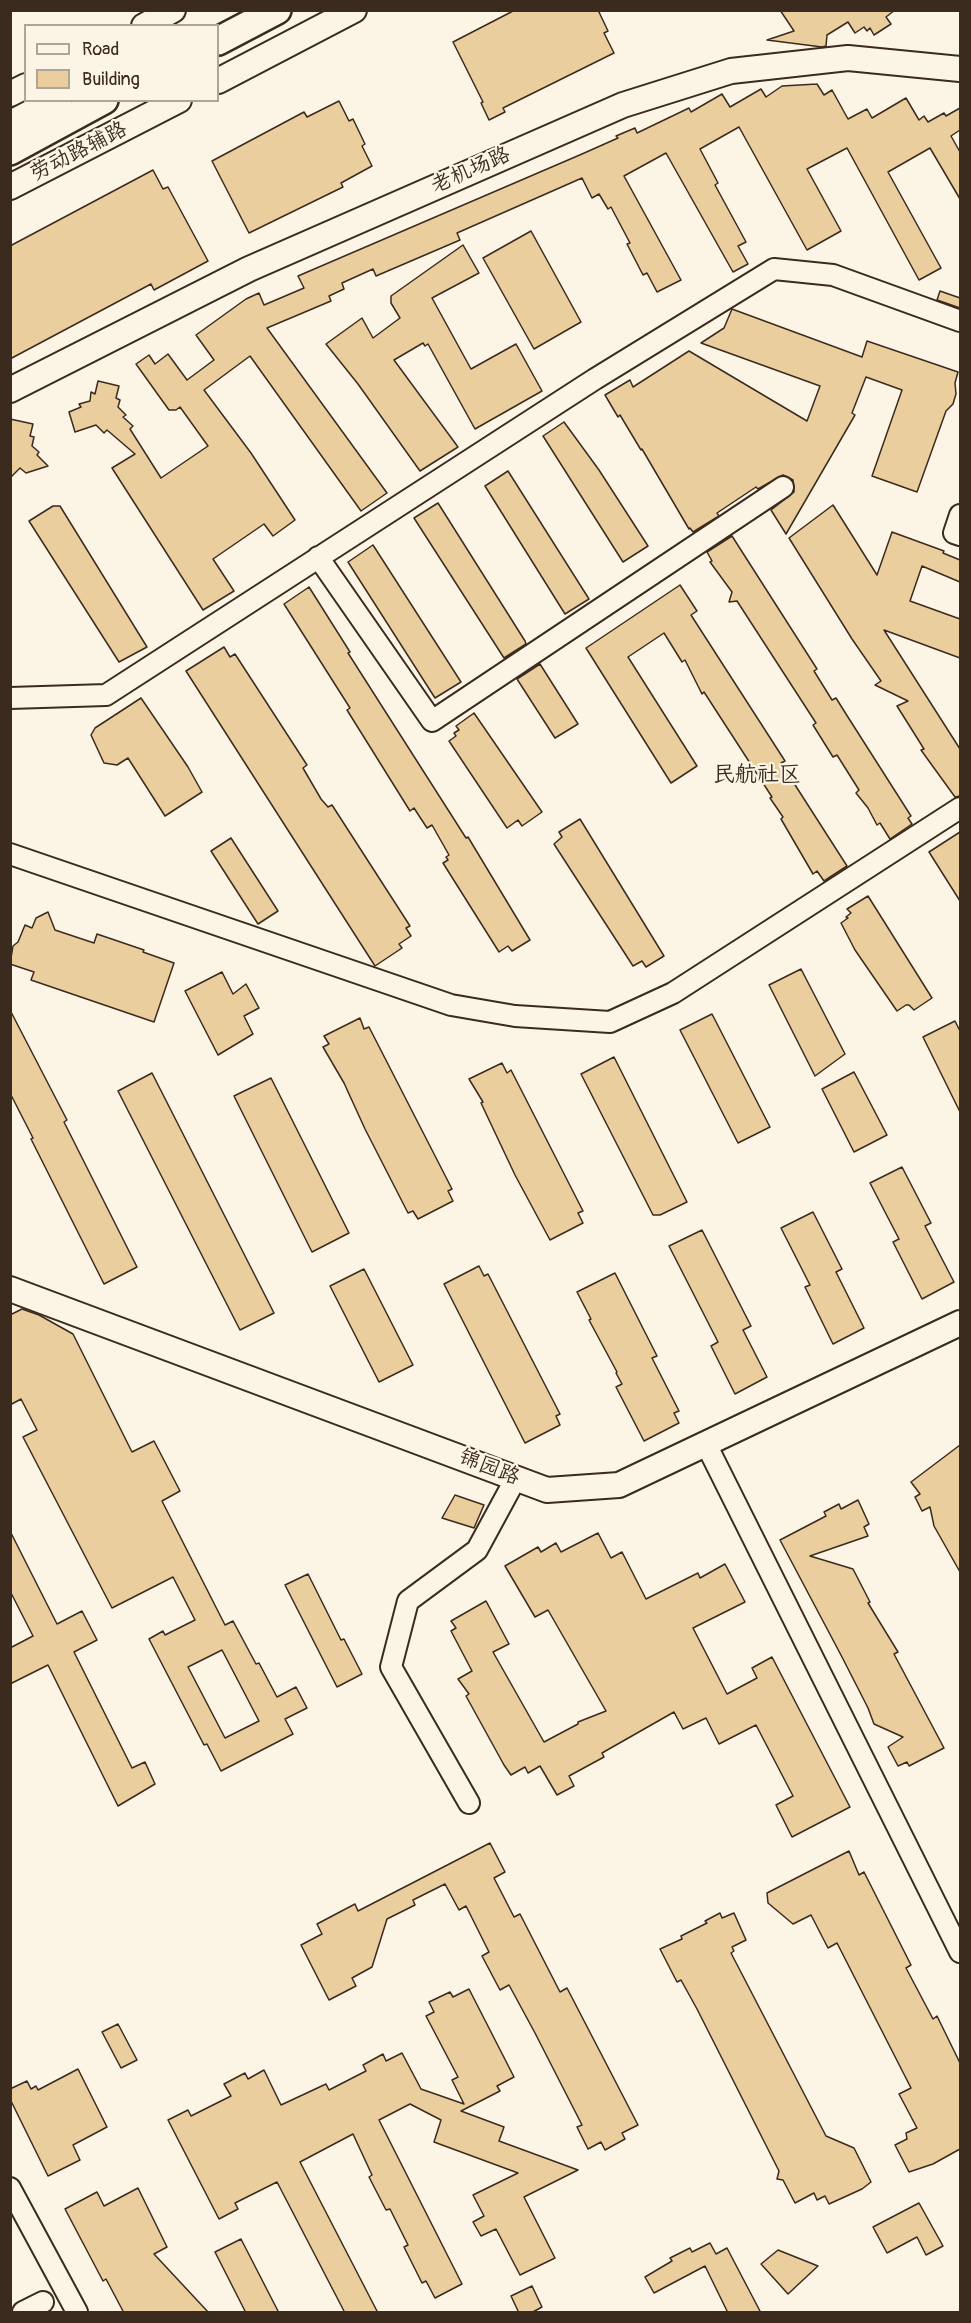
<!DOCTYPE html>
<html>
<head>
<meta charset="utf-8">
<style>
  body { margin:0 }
  #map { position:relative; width:971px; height:2323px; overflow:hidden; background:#fcf5e5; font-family:Pangolin,sans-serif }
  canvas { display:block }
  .frame { position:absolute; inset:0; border:12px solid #3b2a1e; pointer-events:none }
  .legend { position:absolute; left:24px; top:24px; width:195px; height:78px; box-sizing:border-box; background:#fcf5e5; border:2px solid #afa495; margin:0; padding:8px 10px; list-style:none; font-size:18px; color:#3b2a1e }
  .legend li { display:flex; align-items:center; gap:12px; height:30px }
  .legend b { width:30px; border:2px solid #afa495 }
</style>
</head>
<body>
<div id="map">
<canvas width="971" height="2323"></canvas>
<div class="frame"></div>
<ul class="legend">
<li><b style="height:8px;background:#fcf5e5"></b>Road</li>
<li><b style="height:16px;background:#eace9e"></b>Building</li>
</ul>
</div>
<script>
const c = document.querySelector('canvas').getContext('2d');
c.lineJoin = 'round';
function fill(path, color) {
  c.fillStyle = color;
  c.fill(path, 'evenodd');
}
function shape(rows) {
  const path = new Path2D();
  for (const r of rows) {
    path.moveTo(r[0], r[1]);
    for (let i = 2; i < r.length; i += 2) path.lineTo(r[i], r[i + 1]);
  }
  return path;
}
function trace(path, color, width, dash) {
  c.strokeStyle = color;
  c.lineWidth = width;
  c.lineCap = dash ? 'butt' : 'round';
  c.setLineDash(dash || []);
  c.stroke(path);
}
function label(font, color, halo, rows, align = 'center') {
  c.font = font + ' Pangolin,"LXGW WenKai TC",sans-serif';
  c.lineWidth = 4.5;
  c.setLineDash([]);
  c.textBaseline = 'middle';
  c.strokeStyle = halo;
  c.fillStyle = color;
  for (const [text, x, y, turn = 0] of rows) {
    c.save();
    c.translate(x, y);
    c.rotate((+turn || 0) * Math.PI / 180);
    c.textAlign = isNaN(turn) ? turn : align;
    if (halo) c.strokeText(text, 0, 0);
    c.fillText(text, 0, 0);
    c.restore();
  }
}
const building = shape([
  [515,10,598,10,608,31,604,33,614,53,503,108,505,112,489,120,481,103,483,102,453,42,515,10],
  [780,10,895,10,886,17,891,24,874,35,870,28,867,31,864,27,855,33,848,22,827,35,826,46,822,47,767,40,794,31,780,10],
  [817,84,824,95,832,90,848,119,867,109,872,118,906,98,919,120,924,116,928,122,944,113,946,116,960,108,960,130,951,136,960,152,960,199,930,148,888,172,941,268,919,280,847,148,807,169,841,231,807,250,739,127,700,149,718,183,715,185,746,242,738,246,748,264,733,272,666,153,624,176,681,280,657,292,647,273,643,275,627,244,630,243,611,207,608,209,599,194,592,198,582,178,457,233,460,240,376,276,373,269,342,283,344,289,329,296,331,301,267,328,387,493,361,511,250,356,204,390,251,453,295,520,273,536,264,524,213,559,234,591,203,610,112,468,135,454,107,430,104,433,96,425,75,432,69,412,81,407,79,404,90,401,91,392,95,394,98,381,119,386,116,398,120,400,118,407,126,415,123,417,133,426,130,429,161,478,208,446,180,407,176,410,169,410,136,364,149,355,155,364,168,354,187,380,214,360,196,335,246,299,259,293,264,305,304,288,298,276,582,154,618,138,616,136,635,128,637,133,689,108,691,112,722,94,730,107,761,89,766,97,782,86,817,84],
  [339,101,349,121,353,119,365,144,362,146,372,166,341,183,343,187,249,233,212,161,304,112,307,117,339,101],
  [153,170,163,189,168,187,208,261,154,290,151,284,10,359,10,246,153,170],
  [531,231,581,322,534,349,483,258,531,231],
  [463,245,479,273,432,298,471,369,516,344,542,391,475,429,428,344,425,346,423,343,394,360,458,447,420,471,358,384,326,344,362,318,373,338,400,318,391,303,391,296,463,245],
  [940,291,960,298,960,308,937,300,940,291],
  [732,309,862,357,867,341,958,372,955,383,956,394,953,404,946,411,917,492,872,476,902,390,866,377,852,413,855,415,786,534,771,510,794,492,793,480,783,475,758,489,756,487,717,513,719,516,693,532,690,528,689,529,642,449,641,450,620,415,618,417,605,395,630,380,633,387,689,351,807,421,820,386,701,343,724,328,732,309],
  [10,419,33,424,30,436,34,437,32,446,39,452,37,455,48,466,26,473,20,468,10,478,10,419],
  [564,422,599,470,648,546,623,562,543,436,564,422],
  [508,471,589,599,565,614,485,486,508,471],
  [438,503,525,641,526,644,504,658,414,518,438,503],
  [833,505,877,575,892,532,944,551,943,553,960,560,960,582,922,566,910,601,960,619,960,658,884,630,960,749,960,796,955,797,921,750,924,749,897,706,908,701,875,685,881,681,852,639,789,538,833,505],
  [53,506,60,506,147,647,119,662,29,521,53,506],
  [732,536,817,669,814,671,832,700,836,698,846,714,911,816,908,818,912,824,890,839,880,823,877,825,868,808,856,793,859,790,837,755,833,757,813,725,816,723,737,601,729,602,732,592,710,562,712,561,707,552,732,536],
  [373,545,461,682,435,698,348,562,373,545],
  [680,585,697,611,691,615,785,761,781,763,847,866,824,881,817,871,813,874,781,819,783,817,770,798,772,797,704,692,702,694,685,660,682,662,664,633,628,657,697,766,671,783,586,648,680,585],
  [309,587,350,652,348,653,466,838,468,837,530,940,512,951,508,946,499,952,443,863,448,860,446,857,449,855,432,825,427,828,414,808,410,811,347,710,350,708,284,604,309,587],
  [224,647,230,657,235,654,307,765,303,768,321,799,328,807,332,805,410,926,406,928,411,936,399,944,402,948,375,966,186,671,224,647],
  [540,664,578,724,555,738,517,679,540,664],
  [141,698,188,767,202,792,165,816,128,758,117,765,104,763,91,735,95,728,141,698],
  [474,713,542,812,522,826,518,820,507,828,449,741,456,736,454,733,459,730,456,726,474,713],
  [580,819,664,956,646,967,642,961,633,966,554,844,562,837,559,832,580,819],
  [960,832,960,901,929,852,960,832],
  [231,838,278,911,258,924,211,851,231,838],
  [868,896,932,998,914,1010,909,1005,906,1005,897,1011,855,950,841,923,848,918,846,917,851,913,847,909,868,896],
  [48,912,55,930,94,943,97,934,144,950,143,952,174,963,154,1022,31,980,34,972,10,964,13,946,18,942,25,925,32,928,36,918,48,912],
  [801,969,845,1054,815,1076,769,985,801,969],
  [222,972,233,994,246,984,259,1008,244,1016,253,1034,218,1055,185,991,222,972],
  [10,1010,67,1120,64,1122,137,1267,104,1284,31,1139,33,1138,10,1093,10,1010],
  [712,1014,770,1127,738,1143,680,1030,712,1014],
  [360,1018,364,1029,369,1027,452,1189,448,1191,453,1201,418,1219,413,1211,408,1213,365,1129,344,1083,323,1047,329,1044,324,1036,360,1018],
  [955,1021,960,1031,960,1112,923,1037,955,1021],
  [614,1057,687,1202,660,1215,653,1215,581,1074,614,1057],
  [502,1063,507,1073,511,1070,583,1211,578,1213,583,1223,550,1240,515,1175,481,1103,483,1102,469,1079,502,1063],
  [854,1072,887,1135,854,1152,822,1089,854,1072],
  [152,1073,274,1313,240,1330,118,1091,152,1073],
  [271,1078,349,1233,312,1252,234,1096,271,1078],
  [902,1167,931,1223,925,1226,954,1282,922,1299,893,1242,899,1239,870,1183,902,1167],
  [813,1212,842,1269,836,1272,864,1328,833,1344,805,1287,810,1285,781,1228,813,1212],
  [702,1230,751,1326,743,1330,767,1377,735,1394,711,1346,718,1342,669,1246,702,1230],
  [479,1266,484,1276,488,1274,560,1414,556,1416,560,1425,525,1443,444,1284,479,1266],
  [364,1269,413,1365,379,1382,330,1286,364,1269],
  [615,1273,657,1356,652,1358,679,1411,674,1413,679,1423,644,1441,616,1387,622,1384,616,1373,617,1372,589,1320,591,1319,577,1292,615,1273],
  [22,1309,39,1315,73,1334,132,1452,154,1441,180,1491,162,1501,225,1625,233,1621,256,1664,259,1663,277,1697,296,1687,307,1708,285,1719,293,1734,221,1771,207,1744,204,1745,149,1639,163,1631,165,1635,195,1620,173,1577,112,1608,23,1437,37,1430,21,1399,10,1405,10,1315,22,1309],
  [222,1650,259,1721,225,1738,188,1667,222,1650],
  [960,1445,960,1572,934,1526,930,1507,922,1511,915,1497,920,1494,911,1482,960,1445],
  [455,1495,484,1505,474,1528,442,1518,455,1495],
  [858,1500,869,1524,864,1527,868,1536,810,1556,853,1569,870,1602,868,1603,898,1652,894,1654,944,1748,909,1766,907,1762,898,1766,888,1747,903,1737,874,1724,868,1708,842,1657,780,1540,826,1516,824,1512,839,1504,841,1509,858,1500],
  [10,1531,57,1624,82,1611,97,1640,74,1652,132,1768,145,1762,155,1784,118,1806,48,1665,10,1684,10,1648,33,1636,10,1591,10,1531],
  [598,1533,611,1558,622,1552,646,1599,698,1573,700,1578,725,1564,745,1602,693,1628,727,1694,757,1678,752,1668,772,1657,850,1807,792,1837,776,1805,793,1796,756,1725,719,1744,706,1718,683,1729,674,1712,602,1753,604,1757,569,1776,574,1786,557,1795,540,1766,528,1773,525,1767,511,1775,504,1765,466,1696,469,1694,458,1679,472,1671,451,1631,456,1628,451,1621,486,1601,509,1644,493,1652,544,1742,578,1724,578,1722,606,1711,548,1610,535,1617,505,1566,538,1547,541,1552,556,1543,561,1552,598,1533],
  [308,1574,341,1640,344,1639,362,1674,337,1687,285,1585,308,1574],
  [490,1843,505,1872,494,1878,514,1917,520,1914,560,1992,567,1988,638,2125,622,2133,625,2139,605,2150,601,2142,588,2149,577,2127,582,2125,535,2033,509,1985,500,1990,482,1956,489,1952,466,1906,459,1910,445,1884,413,1900,415,1905,387,1919,372,1967,352,1978,356,1986,329,2000,301,1945,322,1934,317,1924,355,1904,358,1911,490,1843],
  [849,1851,859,1875,864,1872,911,1965,906,1968,933,2019,937,2016,960,2063,960,2149,933,2164,909,2172,895,2145,907,2139,906,2133,917,2128,899,2094,911,2088,837,1943,828,1948,811,1915,793,1924,768,1903,767,1893,849,1851],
  [720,1913,722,1918,734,1913,746,1940,732,1947,734,1951,731,1953,826,2136,854,2148,871,2182,862,2189,829,2204,825,2196,817,2200,814,2193,795,2203,783,2180,777,2179,779,2171,697,2009,681,1980,677,1982,660,1949,682,1939,681,1936,707,1923,705,1921,720,1913],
  [469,1989,514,2077,497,2086,500,2091,461,2111,504,2127,499,2141,578,2170,524,2197,555,2258,520,2275,496,2229,481,2236,473,2222,484,2216,473,2195,518,2173,434,2142,441,2120,410,2104,379,2120,462,2284,435,2298,426,2281,422,2283,404,2247,408,2245,390,2209,386,2210,369,2177,372,2175,353,2134,300,2162,378,2313,345,2313,277,2182,235,2203,238,2209,219,2219,168,2120,188,2110,191,2116,231,2096,224,2084,245,2073,248,2079,264,2070,281,2105,326,2084,329,2090,366,2071,363,2065,383,2054,386,2061,402,2053,421,2089,464,2104,452,2080,458,2077,426,2016,434,2012,429,2002,450,1992,453,1997,469,1989],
  [118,2024,137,2060,121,2068,102,2032,118,2024],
  [78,2069,107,2127,73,2145,80,2160,48,2176,10,2099,10,2089,27,2081,31,2089,36,2086,38,2090,78,2069],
  [138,2188,167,2247,154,2254,209,2313,124,2313,106,2279,103,2281,65,2209,97,2192,104,2206,138,2188],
  [919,2203,943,2246,926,2255,917,2237,887,2253,873,2227,919,2203],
  [241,2239,279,2313,246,2313,215,2252,241,2239],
  [710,2243,716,2254,727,2248,761,2313,728,2313,705,2266,654,2293,645,2277,672,2261,670,2258,690,2248,692,2252,710,2243],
  [778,2250,818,2266,788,2294,761,2264,778,2250],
  [532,2286,542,2307,531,2313,519,2313,511,2296,532,2286]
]);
const minor = shape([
  [960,515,954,533,960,535],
  [318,557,432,721,783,487],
  [10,698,106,695,595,379,774,269,833,275,960,321],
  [10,854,451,1005,515,1016,610,1022,673,993,960,808],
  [706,1444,960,1952],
  [469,1803,391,1667,408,1601,477,1550,516,1478],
  [10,2188,77,2312],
  [23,2312,43,2302]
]);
const tertiary = shape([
  [144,26,173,10],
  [218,81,354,10],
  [10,94,26,86],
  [10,187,179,100],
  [10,390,249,269,623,105,731,71,848,58,960,69],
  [10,1289,547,1490,619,1485,960,1323]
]);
const secondary = shape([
  [218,41,277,10],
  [10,125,58,100],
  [10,151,104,100]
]);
const streetNames = [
  ["劳动路辅路",79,152,-27],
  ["老机场路",471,171,-24],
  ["锦园路",489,1468,21]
];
const neighbourhoodNames = [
  ["民航社区",757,775]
];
fill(building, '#eace9e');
trace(building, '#3b2a1e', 1.5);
trace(minor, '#3b2a1e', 24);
trace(tertiary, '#3b2a1e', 28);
trace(secondary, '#3b2a1e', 32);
trace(minor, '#fcf5e5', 20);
trace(tertiary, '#fcf5e5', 24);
trace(secondary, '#fcf5e5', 27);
label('21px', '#3b2a1e', '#fcf5e5', streetNames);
label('22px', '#3b2a1e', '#fcf5e5', neighbourhoodNames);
</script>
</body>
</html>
